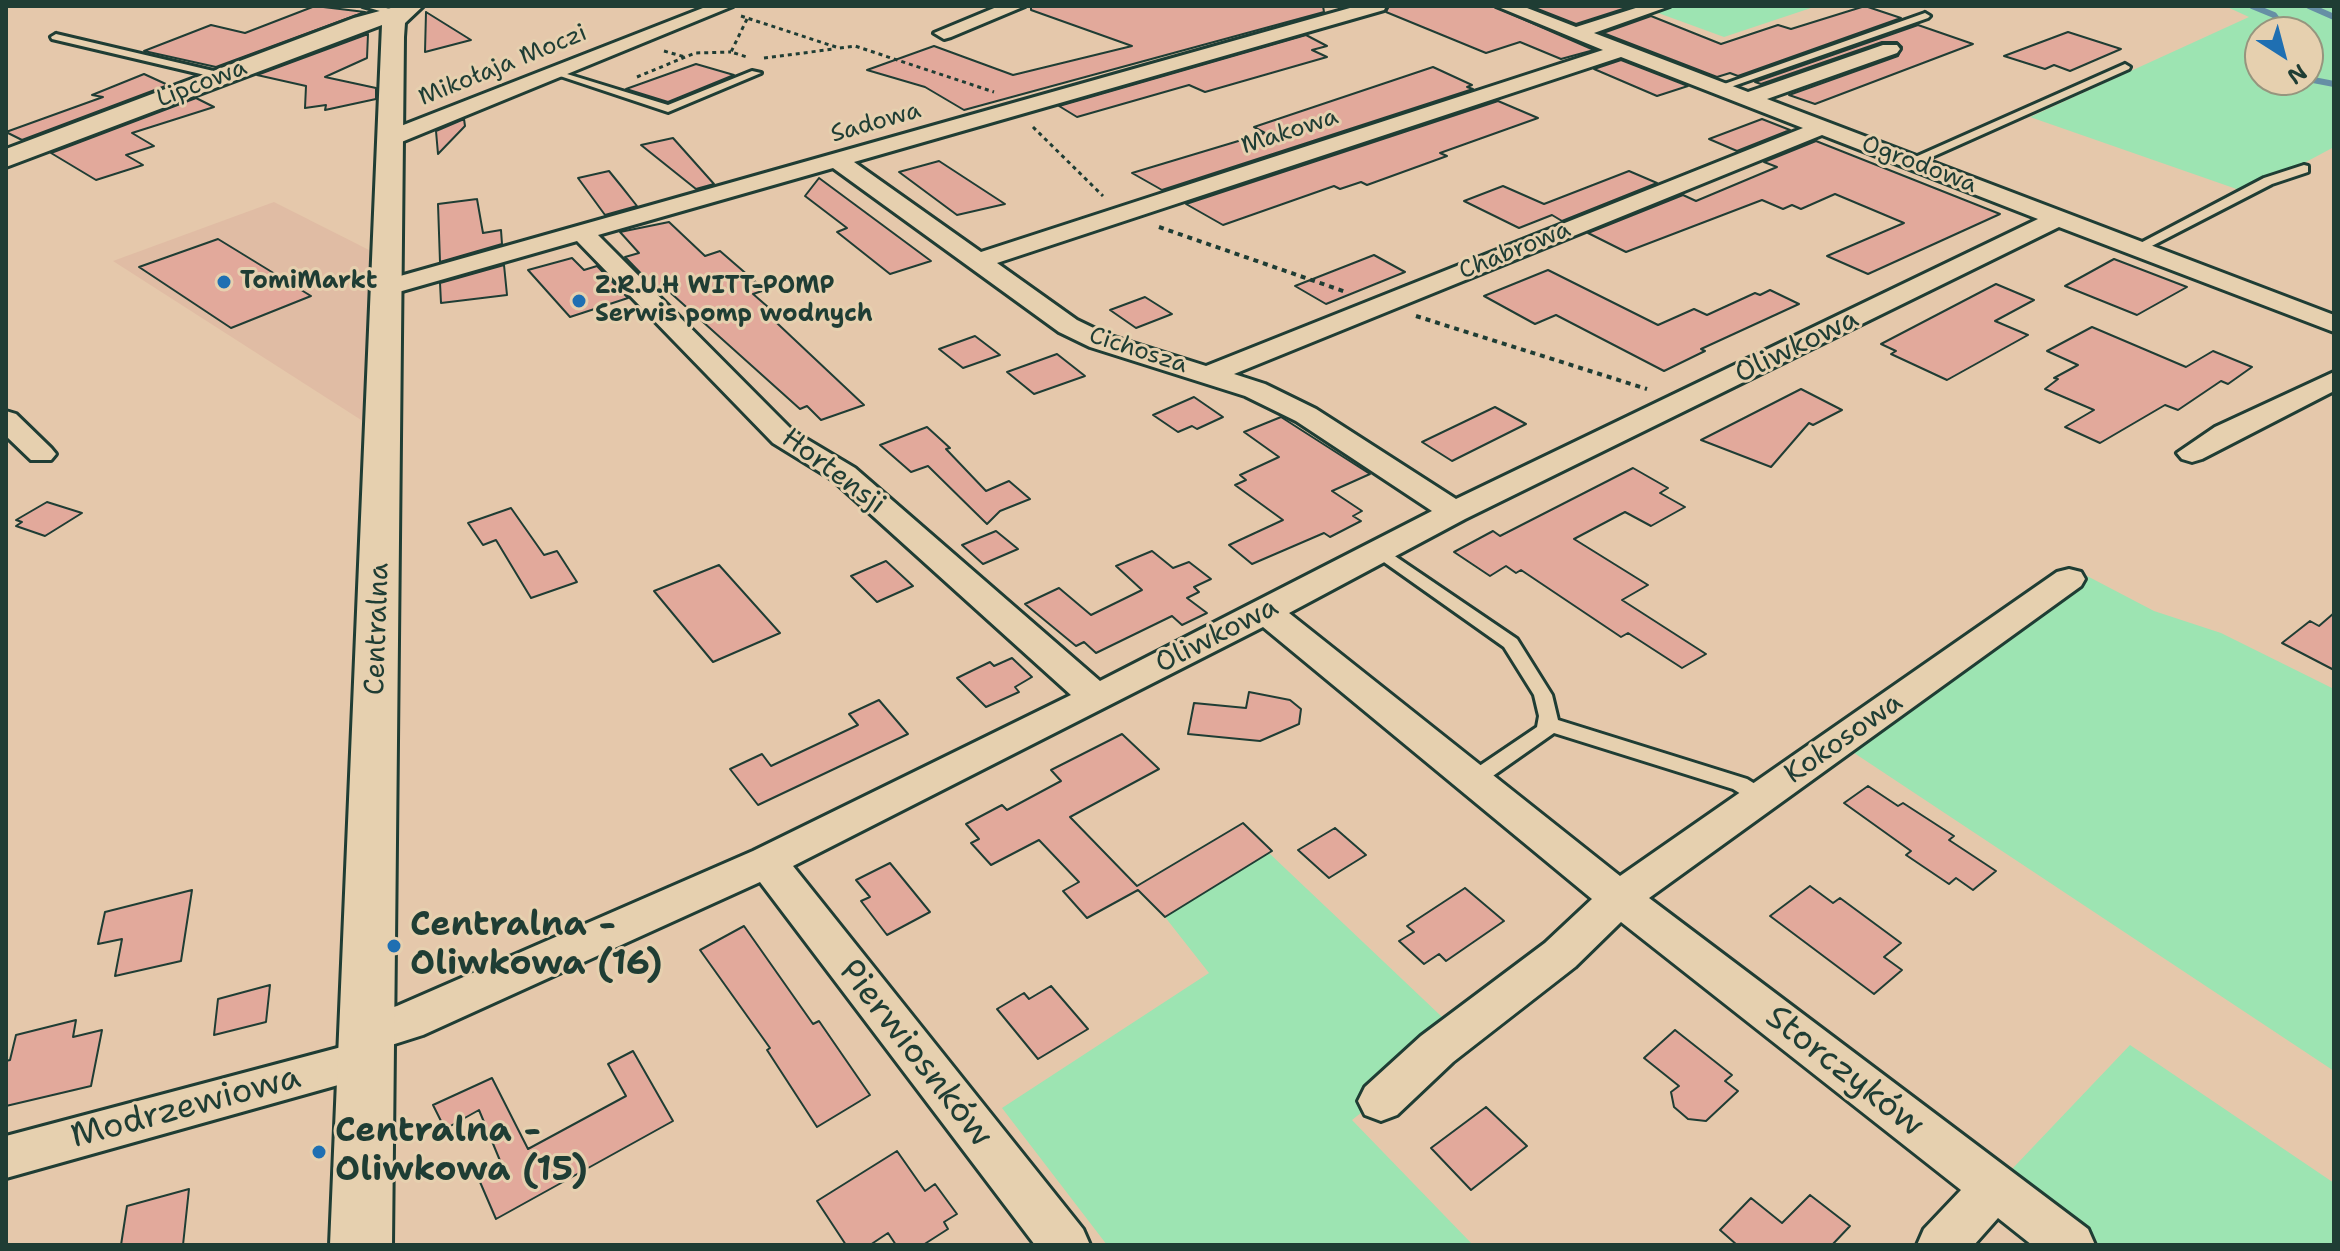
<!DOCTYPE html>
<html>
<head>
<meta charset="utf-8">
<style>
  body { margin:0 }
  #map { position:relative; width:2340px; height:1251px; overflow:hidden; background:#e5c8ab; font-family:"Shantell Sans",sans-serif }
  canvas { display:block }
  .frame { position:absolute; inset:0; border:8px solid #1f3d34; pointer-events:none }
  .north { position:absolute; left:2244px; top:16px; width:80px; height:80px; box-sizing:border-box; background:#e6d0af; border:2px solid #96957e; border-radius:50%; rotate:144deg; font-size:22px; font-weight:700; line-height:32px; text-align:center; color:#1f3d34 }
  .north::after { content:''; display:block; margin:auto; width:28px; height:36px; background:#1f6fb2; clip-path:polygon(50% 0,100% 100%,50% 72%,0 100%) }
</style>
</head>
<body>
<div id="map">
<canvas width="2340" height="1251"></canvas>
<div class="frame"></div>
<div class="north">N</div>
</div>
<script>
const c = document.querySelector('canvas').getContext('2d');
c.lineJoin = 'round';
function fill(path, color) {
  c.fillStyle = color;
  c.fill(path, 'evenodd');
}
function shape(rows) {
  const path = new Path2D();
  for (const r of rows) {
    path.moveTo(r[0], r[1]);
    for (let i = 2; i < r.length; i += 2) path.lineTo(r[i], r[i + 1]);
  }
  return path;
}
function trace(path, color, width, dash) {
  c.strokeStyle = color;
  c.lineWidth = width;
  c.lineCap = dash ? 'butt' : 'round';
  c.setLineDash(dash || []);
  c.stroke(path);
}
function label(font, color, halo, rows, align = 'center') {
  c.font = font + ' "Shantell Sans",sans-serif';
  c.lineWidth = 6;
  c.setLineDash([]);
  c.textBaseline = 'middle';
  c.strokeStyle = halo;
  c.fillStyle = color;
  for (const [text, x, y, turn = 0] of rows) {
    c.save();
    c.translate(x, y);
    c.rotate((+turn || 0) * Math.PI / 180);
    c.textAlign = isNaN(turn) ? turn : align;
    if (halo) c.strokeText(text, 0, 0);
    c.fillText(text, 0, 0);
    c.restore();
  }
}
const built = shape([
  [274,202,375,253,383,434,113,261]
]);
const green = shape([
  [1664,6,1817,6,1724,37,1650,10],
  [2225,6,2334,6,2334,147,2248,193,2030,117,2249,17],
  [2260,32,2308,32,2308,80,2260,80],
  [2068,566,2154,611,2221,633,2334,689,2334,1071,1830,737],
  [1269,853,1460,1034,1352,1120,1473,1245,1107,1245,1002,1108,1209,973,1165,917],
  [2130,1045,2334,1183,2334,1245,2070,1245,1994,1188]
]);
const stream = shape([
  [2252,6,2274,15,2279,22,2275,32],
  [2309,6,2334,17],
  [2308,79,2334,84]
]);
const building = shape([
  [315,6,365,12,216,67,144,51,211,25,245,33,315,6],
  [1031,6,1323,6,1324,12,964,110,925,87,867,70,934,46,1013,75,1132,46,1031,10,1031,6],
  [1389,6,1493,6,1594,50,1561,59,1520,42,1486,53,1386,12,1389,6],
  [1530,6,1626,6,1629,7,1576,24,1530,6],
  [1865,6,1901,18,1738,76,1730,73,1717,77,1603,33,1651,16,1721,44,1778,25,1791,29,1865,6],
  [426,12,471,40,425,52,426,12],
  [1918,25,1973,44,1815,104,1789,95,1898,56,1902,47,1897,42,1882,42,1761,84,1755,82,1918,25],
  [2068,32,2121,49,2070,71,2054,65,2045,69,2004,56,2068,32],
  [368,34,367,58,325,77,376,88,376,99,325,110,326,105,305,108,306,86,257,75,368,34],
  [1306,35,1327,46,1312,50,1327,57,1205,92,1189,85,1077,117,1059,106,1306,35],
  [1621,60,1688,86,1657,96,1594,69,1621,60],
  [696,64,734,75,668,102,626,89,696,64],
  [1433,67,1472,85,1467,87,1473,89,1162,190,1132,173,1265,133,1254,127,1433,67],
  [144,74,168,85,22,140,6,132,103,97,92,95,144,74],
  [196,98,214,107,132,133,154,146,126,155,143,165,96,180,51,153,196,98],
  [1498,101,1538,118,1440,153,1447,156,1367,185,1361,182,1340,189,1334,186,1223,225,1186,204,1498,101],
  [464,119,465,126,438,154,436,131,464,119],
  [1762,119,1790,130,1737,151,1709,139,1762,119],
  [673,138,714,184,696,189,641,145,673,138],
  [1816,141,2000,214,1868,274,1827,256,1904,223,1835,194,1801,209,1792,205,1783,209,1762,200,1626,252,1588,233,1683,195,1696,201,1777,167,1764,162,1816,141],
  [939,161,1005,204,957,215,899,172,939,161],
  [609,171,622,187,637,206,605,215,578,178,609,171],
  [1629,171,1657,183,1562,221,1552,215,1519,228,1464,201,1503,186,1544,204,1629,171],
  [819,178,931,261,890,274,837,232,847,228,805,196,819,178],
  [477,199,483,233,501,230,502,244,440,262,438,204,477,199],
  [669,222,705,256,720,251,765,290,753,294,768,307,762,309,864,405,821,420,807,406,800,409,664,287,656,289,625,257,639,253,620,232,669,222],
  [218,239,311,296,231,328,139,267,218,239],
  [1374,255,1405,272,1326,304,1295,286,1374,255],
  [572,258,584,270,597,266,628,298,570,317,528,270,572,258],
  [2114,259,2187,287,2137,315,2065,286,2114,259],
  [504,265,507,295,441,303,440,283,504,265],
  [1548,270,1658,325,1694,309,1707,315,1755,293,1760,295,1770,290,1799,304,1701,349,1705,351,1664,371,1556,315,1535,324,1484,296,1548,270],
  [1996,284,2034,300,1995,321,2028,335,1947,380,1891,354,1896,351,1881,344,1996,284],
  [1145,297,1172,314,1136,328,1110,310,1145,297],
  [2092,327,2186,367,2213,351,2252,367,2228,384,2221,381,2178,410,2165,405,2100,443,2065,427,2094,410,2045,389,2058,379,2054,378,2078,365,2047,351,2092,327],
  [975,336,1000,355,963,368,939,349,975,336],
  [1057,354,1085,376,1034,394,1007,372,1057,354],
  [1801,389,1842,410,1813,425,1809,423,1771,467,1701,440,1801,389],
  [1194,397,1223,417,1197,429,1192,426,1178,432,1153,415,1194,397],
  [1495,407,1526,424,1452,461,1422,442,1495,407],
  [1281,417,1370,474,1332,491,1362,511,1353,516,1361,521,1330,537,1324,533,1252,564,1229,545,1283,520,1235,485,1246,480,1240,475,1279,457,1244,432,1281,417],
  [927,427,950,448,946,449,986,491,1009,481,1030,499,1000,511,987,524,928,466,911,472,880,445,927,427],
  [1633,468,1668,488,1660,493,1685,507,1651,526,1625,512,1574,539,1648,585,1622,600,1706,654,1682,668,1628,633,1621,637,1521,570,1516,573,1506,566,1490,576,1454,552,1493,531,1500,536,1633,468],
  [47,502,82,513,45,536,16,526,22,522,16,520,47,502],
  [511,508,544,555,557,551,577,582,531,598,496,540,483,545,468,523,511,508],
  [996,531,1018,549,983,564,962,545,996,531],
  [1152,551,1173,568,1189,562,1211,579,1194,587,1199,592,1187,598,1207,613,1182,625,1172,616,1096,653,1084,642,1076,646,1025,604,1059,588,1091,615,1142,590,1116,566,1152,551],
  [886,561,913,586,877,602,851,576,886,561],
  [719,565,780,633,713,662,654,591,719,565],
  [2334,613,2334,670,2282,643,2310,621,2319,626,2334,613],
  [1012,658,1032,677,1015,687,1019,692,986,707,957,678,990,662,994,666,1012,658],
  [1249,692,1290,700,1301,709,1299,724,1260,741,1188,734,1194,703,1246,708,1249,692],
  [879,700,908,734,758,805,730,769,762,754,771,766,858,725,849,714,879,700],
  [1122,734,1159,769,1070,817,1137,886,1243,823,1272,851,1165,917,1138,890,1087,918,1063,891,1079,882,1039,840,991,865,971,843,979,839,966,824,1002,805,1007,810,1061,781,1051,770,1122,734],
  [1868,786,1898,806,1903,803,1954,836,1949,840,1996,871,1973,890,1956,878,1949,884,1906,855,1911,851,1844,803,1868,786],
  [1335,828,1366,855,1329,878,1298,850,1335,828],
  [890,863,930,912,887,935,861,901,870,897,856,880,890,863],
  [1810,886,1833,903,1840,898,1901,943,1884,957,1902,970,1874,994,1770,916,1810,886],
  [1465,888,1504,921,1446,961,1439,954,1424,964,1399,941,1414,932,1407,926,1465,888],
  [192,890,181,961,115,976,122,939,98,944,105,912,192,890],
  [744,926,813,1024,819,1021,870,1095,817,1127,767,1050,770,1048,700,950,744,926],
  [270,985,266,1022,214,1035,218,999,270,985],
  [1051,986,1088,1029,1038,1059,997,1009,1024,993,1029,999,1051,986],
  [76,1020,73,1037,102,1030,91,1086,6,1106,6,1061,10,1060,16,1035,76,1020],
  [1675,1030,1732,1075,1725,1081,1738,1091,1706,1121,1688,1119,1674,1107,1671,1092,1679,1086,1644,1058,1675,1030],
  [633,1051,673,1121,496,1219,477,1175,501,1163,479,1110,445,1129,433,1105,492,1078,528,1149,626,1096,608,1064,633,1051],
  [1486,1107,1527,1146,1471,1190,1431,1148,1486,1107],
  [897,1151,925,1191,935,1184,957,1214,944,1222,948,1229,923,1245,896,1245,888,1233,870,1245,846,1245,817,1201,897,1151],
  [189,1189,183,1245,121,1245,127,1206,189,1189],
  [1810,1195,1850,1226,1832,1245,1737,1245,1720,1230,1751,1198,1782,1223,1810,1195]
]);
const pathFar1 = shape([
  [741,16,839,48,855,46,994,92],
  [747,19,731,52,747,57],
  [664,51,685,57],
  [764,58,834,49],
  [637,77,695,53,731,52],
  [1033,127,1103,196]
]);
const path = shape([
  [1159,227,1346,292],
  [1416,316,1647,389]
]);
const service = shape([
  [363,6,380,6,405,14,400,17,363,6],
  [1925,13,1930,16,1928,18,1722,90,1713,88,1925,13],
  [56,34,222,73,227,76,222,79,52,39,51,37,56,34],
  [2125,64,2130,67,2129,69,1914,165,1904,162,2125,64],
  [554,70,668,105,752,71,761,73,668,112,554,74,554,70],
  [2304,165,2308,166,2308,172,2272,184,2142,251,2131,248,2264,178,2304,165],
  [1380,546,1517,639,1552,695,1558,720,1747,779,1768,792,1771,797,1768,802,1754,802,1733,789,1554,733,1480,785,1466,785,1463,780,1466,775,1537,727,1539,716,1534,695,1504,647,1374,555,1371,551,1374,547,1380,546]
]);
const minor = shape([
  [708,6,733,6,399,143,391,145,380,138,383,133,708,6],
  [999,6,1025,6,951,37,944,39,934,33,999,6],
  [1357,6,1386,6,1384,10,854,162,981,252,1603,50,1496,6,1522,6,1576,27,1642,6,1670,6,1594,33,1748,92,1883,45,1897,45,1900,49,1897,53,1767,99,2334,315,2334,332,2059,227,1465,519,1289,613,1620,876,2057,572,2069,569,2081,572,2085,579,2081,586,1649,898,2088,1229,2095,1245,2032,1245,1998,1218,1974,1245,1917,1245,1924,1229,1961,1190,1621,922,1575,967,1453,1062,1397,1115,1381,1121,1365,1115,1358,1101,1365,1087,1421,1036,1545,943,1592,899,1263,627,793,866,1083,1229,1090,1245,1035,1245,760,882,423,1035,382,1048,387,1060,381,1073,6,1178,6,1136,349,1045,344,1034,350,1021,397,1006,753,851,1071,695,833,480,773,443,577,241,388,295,379,292,375,287,379,282,1357,6],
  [1621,57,1803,128,1206,366,1108,335,1077,320,997,263,1621,57],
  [1822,135,2038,219,1456,499,1316,409,1265,384,1234,374,1822,135],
  [833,168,1059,332,1090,347,1245,396,1296,421,1432,511,1100,681,855,468,793,431,598,235,833,168],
  [2334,372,2334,391,2202,459,2192,462,2182,459,2177,453,2215,427,2334,372],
  [6,411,16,414,51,448,56,454,51,460,31,460,6,436,6,411]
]);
const tertiary = shape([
  [398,6,423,6,405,23,404,37,392,1245,330,1245,382,25,6,167,6,149,354,18,398,6]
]);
const markers = [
  [224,282,8,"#1f6fb2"],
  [579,301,8,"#1f6fb2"],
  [394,946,8,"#1f6fb2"],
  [319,1152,8,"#1f6fb2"]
];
const farStreetnames = [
  ["Mikołaja Moczi",503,66,-22],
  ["Lipcowa",202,84,-21],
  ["Sadowa",876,123,-16],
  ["Makowa",1290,132,-18],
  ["Ogrodowa",1919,165,21],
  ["Chabrowa",1515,251,-22],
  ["Cichosza",1138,351,18]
];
const farPoinames = [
  ["TomiMarkt",240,282],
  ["Z.R.U.H WITT-POMP",595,287],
  ["Serwis pomp wodnych",595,315]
];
const streetNames = [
  ["Oliwkowa",1797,347,-26],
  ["Hortensji",833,472,37],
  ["Centralna",378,629,-88],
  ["Oliwkowa",1217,636,-27],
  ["Kokosowa",1844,739,-35]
];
const nearPoinames = [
  ["Centralna -",410,926],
  ["Oliwkowa (16)",410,965],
  ["Centralna -",335,1132],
  ["Oliwkowa (15)",335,1171]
];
const nearStreetnames = [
  ["Pierwiosnków",915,1054,52],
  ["Storczyków",1844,1072,38],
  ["Modrzewiowa",186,1108,-15]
];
fill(built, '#e0bca4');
fill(green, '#9de4b2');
trace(stream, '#668fa5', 6);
fill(building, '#e2a99b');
trace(building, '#1f3d34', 2);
trace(service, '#1f3d34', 6);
trace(minor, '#1f3d34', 6);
trace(tertiary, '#1f3d34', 6);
trace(pathFar1, '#1f3d34', 3, [4, 4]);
trace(path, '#1f3d34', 4, [5, 5]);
fill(service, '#e6d0af');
fill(minor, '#e6d0af');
fill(tertiary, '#e6d0af');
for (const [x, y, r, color] of markers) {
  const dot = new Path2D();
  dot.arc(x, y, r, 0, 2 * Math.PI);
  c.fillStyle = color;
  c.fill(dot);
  trace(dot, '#e6d0af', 3);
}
label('24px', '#1f3d34', '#e6d0af', farStreetnames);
label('bold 24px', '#1f3d34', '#e6d0af', farPoinames, 'left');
label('28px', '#1f3d34', '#e6d0af', streetNames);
label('bold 34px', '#1f3d34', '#e6d0af', nearPoinames, 'left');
label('34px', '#1f3d34', '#e6d0af', nearStreetnames);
</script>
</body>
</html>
